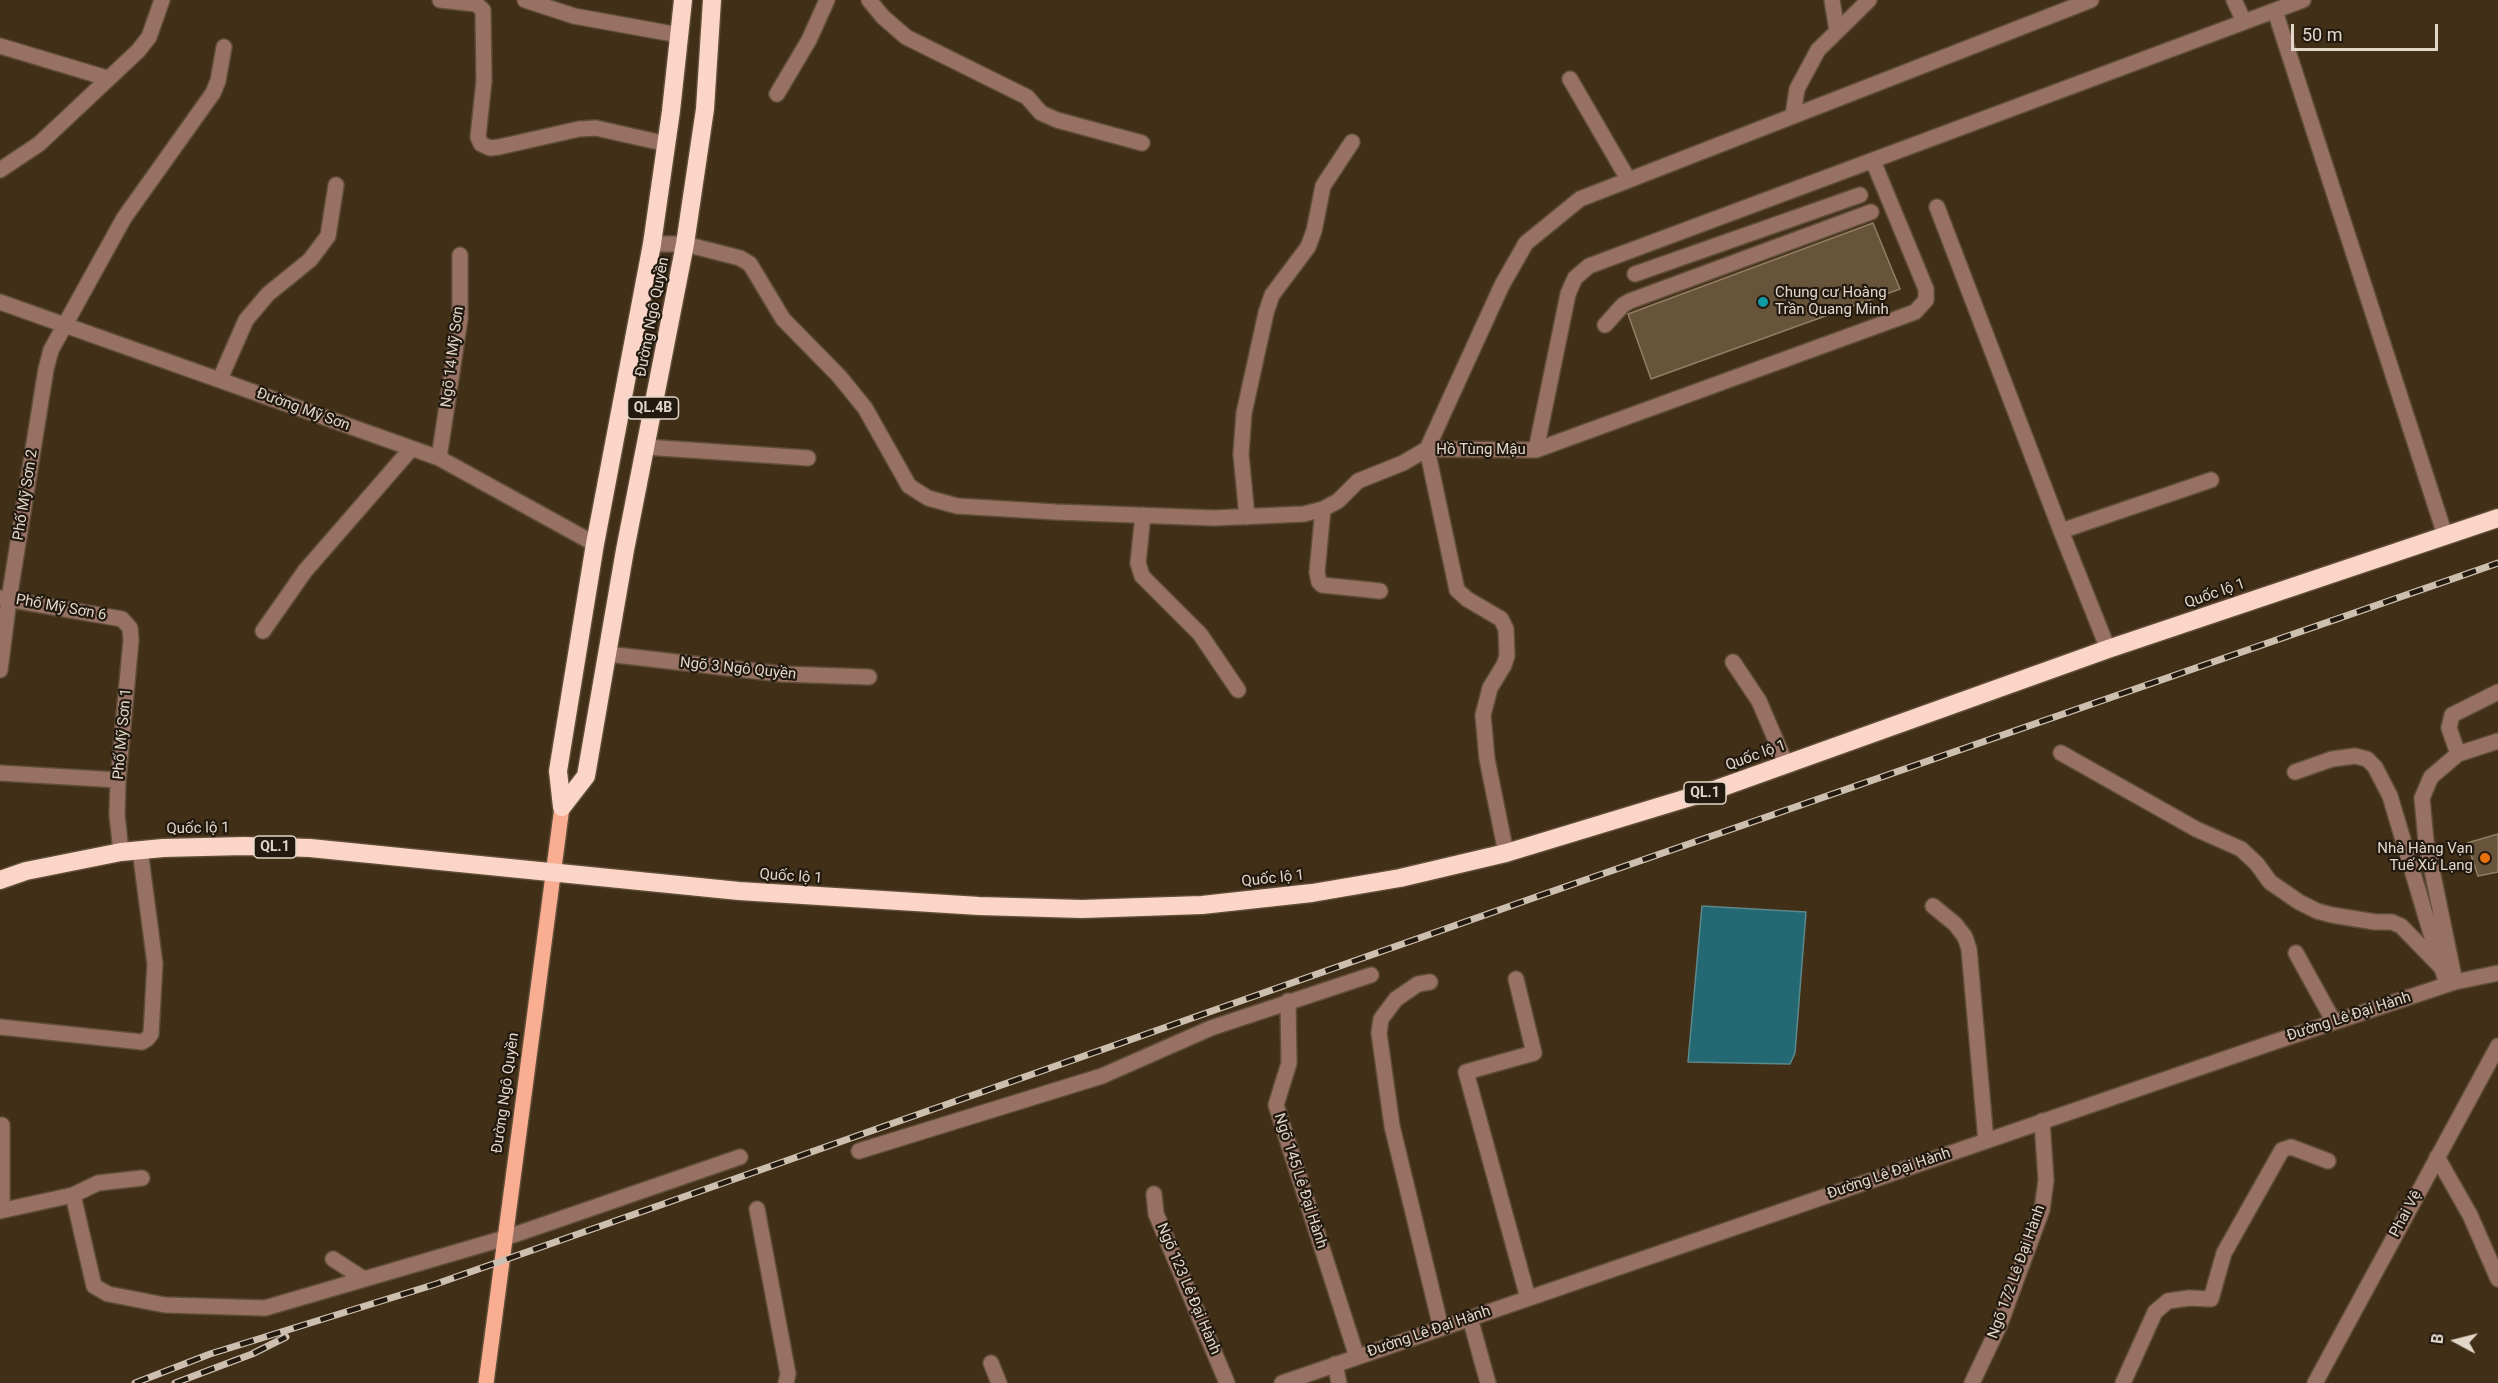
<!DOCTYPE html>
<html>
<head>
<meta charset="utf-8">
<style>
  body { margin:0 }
  #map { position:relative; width:2498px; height:1383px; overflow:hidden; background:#422f17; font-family:Roboto,sans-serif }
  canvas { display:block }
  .north { position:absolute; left:2426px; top:1311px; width:60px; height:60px; -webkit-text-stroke:4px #22190f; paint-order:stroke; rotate:277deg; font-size:16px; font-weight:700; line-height:24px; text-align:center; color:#e2d6c8 }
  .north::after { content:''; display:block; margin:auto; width:21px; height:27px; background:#e2d6c8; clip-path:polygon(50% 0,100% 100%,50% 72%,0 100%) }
  .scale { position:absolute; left:2291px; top:24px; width:147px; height:27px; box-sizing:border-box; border:3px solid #e2d6c8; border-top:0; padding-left:8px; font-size:18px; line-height:21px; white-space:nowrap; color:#e2d6c8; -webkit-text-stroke:4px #22190f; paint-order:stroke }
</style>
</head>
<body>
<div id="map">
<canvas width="2498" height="1383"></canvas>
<div class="north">B</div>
<div class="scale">50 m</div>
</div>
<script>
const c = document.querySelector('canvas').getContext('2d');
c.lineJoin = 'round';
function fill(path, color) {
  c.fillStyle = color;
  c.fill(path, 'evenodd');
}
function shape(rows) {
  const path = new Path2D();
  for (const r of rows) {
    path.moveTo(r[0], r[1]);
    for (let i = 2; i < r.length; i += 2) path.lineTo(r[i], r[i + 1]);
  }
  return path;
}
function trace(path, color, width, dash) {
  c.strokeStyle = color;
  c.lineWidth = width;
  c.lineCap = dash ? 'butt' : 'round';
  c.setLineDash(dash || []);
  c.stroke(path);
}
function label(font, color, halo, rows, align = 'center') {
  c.font = font + ' Roboto,sans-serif';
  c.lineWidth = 4.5;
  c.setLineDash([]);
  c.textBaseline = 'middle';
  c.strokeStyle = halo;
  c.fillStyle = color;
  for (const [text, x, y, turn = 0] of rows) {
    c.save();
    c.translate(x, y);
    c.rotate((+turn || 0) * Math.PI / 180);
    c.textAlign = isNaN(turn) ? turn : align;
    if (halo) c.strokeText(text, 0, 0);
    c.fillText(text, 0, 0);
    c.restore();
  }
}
const water = shape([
  [1702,906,1806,912,1795,1053,1790,1064,1688,1062,1702,906]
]);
const building = shape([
  [1873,223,1900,289,1651,379,1628,314,1873,223],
  [2498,834,2498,872,2478,876,2467,843,2498,834]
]);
const minor = shape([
  [440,0,476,4,483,10,484,81,478,137,481,144,490,148,499,147,579,129,596,128,667,144],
  [525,0,574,16,679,35],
  [869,0,883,17,906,37,1027,97,1041,113,1057,120,1142,143],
  [1832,0,1837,31],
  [2234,0,2244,22],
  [2275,11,2445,535],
  [0,46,107,78],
  [1570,79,1628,179],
  [777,94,809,40,827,0],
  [1793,115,1797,89,1818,50,1869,0],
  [0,170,39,144,138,51,149,37,162,0],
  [1937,207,2061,531,2108,649],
  [652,244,685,244,740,258,750,264,783,319,839,376,865,408,909,486,928,498,957,506,1056,512,1214,518,1304,514,1323,509,1338,501,1358,481,1403,463,1427,449,1502,285,1526,243,1580,199,2091,0],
  [1635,274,1860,195],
  [0,302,439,458,595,544],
  [1605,325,1623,305,1630,301,1871,212],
  [220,379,246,320,268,294,310,260,328,236,336,185],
  [645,447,808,458],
  [1536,450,1568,294,1575,278,1589,266,2303,0],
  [439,458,460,319,460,255],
  [1323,509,1317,572,1319,582,1322,585,1380,591],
  [1143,515,1138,563,1142,576,1200,634,1238,690],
  [1247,517,1241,454,1244,413,1266,313,1272,295,1308,247,1314,231,1323,186,1352,142],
  [2061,531,2211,480],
  [0,598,122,619,130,628,131,640,118,780,117,815,121,852],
  [263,631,305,571,411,449],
  [607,654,781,674,869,677],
  [1733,662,1759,701,1786,764],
  [0,670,9,599,46,369,51,350,124,218,213,93,218,81,224,47],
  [2061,753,2196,829,2241,849,2257,864,2270,882,2299,902,2317,911,2332,915,2375,922,2392,922,2401,926,2442,968,2447,984],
  [2458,754,2449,728,2452,715,2498,692],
  [2295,772,2332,759,2355,756,2367,759,2375,767,2390,796,2440,964],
  [0,773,118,780],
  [1506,853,1487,759,1483,715,1490,688,1504,665,1507,656,1506,629,1501,619,1467,599,1457,590,1427,449,1536,450,1915,312,1926,300,1926,289,1873,161],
  [1933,906,1955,924,1965,937,1969,949,1986,1141],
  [2296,953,2334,1022],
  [1516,979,1534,1053,1466,1072,1528,1298],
  [1430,982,1418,984,1396,999,1381,1019,1379,1033,1392,1126,1441,1328],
  [2455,982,2426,841,2422,798,2431,777,2458,754,2498,741],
  [1288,1001,1289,1063,1276,1105,1357,1357],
  [0,1027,142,1042,147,1039,151,1034,155,964,140,850],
  [859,1151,1102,1076,1211,1028,1371,975],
  [2437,1157,2470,1215,2498,1279],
  [1154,1194,1156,1214,1227,1383],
  [73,1195,94,1286,108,1294,165,1305,265,1308,505,1238,740,1157],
  [757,1209,788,1374,786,1383],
  [2,1210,2,1125],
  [0,1211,73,1195,98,1183,142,1178],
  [333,1259,364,1279],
  [1470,1318,1488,1383],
  [991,1363,999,1383],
  [1335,1364,1339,1383],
  [1282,1383,2274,1042,2455,982,2498,973],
  [1972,1383,2000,1324,2042,1210,2046,1180,2042,1121],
  [2123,1383,2155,1312,2168,1301,2189,1298,2211,1299,2224,1253,2282,1150,2291,1147,2328,1161],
  [2315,1383,2498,1046]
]);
const major = shape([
  [486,1383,562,807]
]);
const highway = shape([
  [562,807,586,776,625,550,685,244,705,109,712,0],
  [562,807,558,771,595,544,652,244,671,111,683,0],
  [0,880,26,871,121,852,163,848,244,846,310,848,739,891,979,906,1082,909,1202,905,1312,893,1400,878,1506,853,1717,789,2108,649,2498,518]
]);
const rail = shape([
  [135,1383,210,1354,436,1284,1536,897,2498,563],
  [175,1383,252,1354,286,1337]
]);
const markers = [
  [1763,302,6,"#0f9aa8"],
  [2485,858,6,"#e8710a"]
];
const shields = [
  [653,408,51],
  [1705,793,42],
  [275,847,42]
];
const shieldNames = [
  ["QL.4B",653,408],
  ["QL.1",1705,793],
  ["QL.1",275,847]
];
const poiNames = [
  ["Chung cư Hoàng",1775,293],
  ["Trần Quang Minh",1775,310],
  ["Nhà Hàng Vạn",2473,849,"right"],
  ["Tuế Xứ Lạng",2473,866,"right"]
];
const streetNames = [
  ["Đường Ngô Quyền",653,317,-79],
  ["Ngõ 14 Mỹ Sơn",453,357,-83],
  ["Đường Mỹ Sơn",303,410,20],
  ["Hồ Tùng Mậu",1481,450],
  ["Phố Mỹ Sơn 2",26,495,-81],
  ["Quốc lộ 1",2215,594,-19],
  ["Phố Mỹ Sơn 6",61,608,10],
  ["Ngõ 3 Ngô Quyền",738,669,6],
  ["Phố Mỹ Sơn 1",123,734,-85],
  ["Quốc lộ 1",1756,756,-20],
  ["Quốc lộ 1",198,829,-1],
  ["Quốc lộ 1",791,877,4],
  ["Quốc lộ 1",1273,879,-6],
  ["Đường Lê Đại Hành",2349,1017,-18],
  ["Đường Ngô Quyền",506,1093,-82],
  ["Đường Lê Đại Hành",1889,1174,-19],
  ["Ngõ 145 Lê Đại Hành",1300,1181,72],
  ["Phai Vệ",2406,1214,-62],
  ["Ngõ 172 Lê Đại Hành",2017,1272,-70],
  ["Ngõ 123 Lê Đại Hành",1188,1289,67],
  ["Đường Lê Đại Hành",1429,1332,-19]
];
fill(water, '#236872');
trace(water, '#5c898c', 1.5);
fill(building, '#68543b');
trace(building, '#937e63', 1.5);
trace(minor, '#5f4d37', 18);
trace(major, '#5f4d37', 18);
trace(highway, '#5f4d37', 21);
trace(minor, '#977164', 15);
trace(major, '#f9ad91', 15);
trace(highway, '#fbd5c8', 18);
trace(rail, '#ccbfaf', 7);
trace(rail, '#22190f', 4.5, [14]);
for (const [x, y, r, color] of markers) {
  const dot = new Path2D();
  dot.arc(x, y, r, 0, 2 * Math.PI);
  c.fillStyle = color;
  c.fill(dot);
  trace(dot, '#22190f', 2);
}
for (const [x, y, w] of shields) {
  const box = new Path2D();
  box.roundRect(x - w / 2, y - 11, w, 22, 4.5);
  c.fillStyle = '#22190f';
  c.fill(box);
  trace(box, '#e2d6c8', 1.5);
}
label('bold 14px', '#e2d6c8', null, shieldNames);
label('15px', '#e2d6c8', '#22190f', poiNames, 'left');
label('15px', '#e2d6c8', '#22190f', streetNames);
</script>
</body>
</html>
